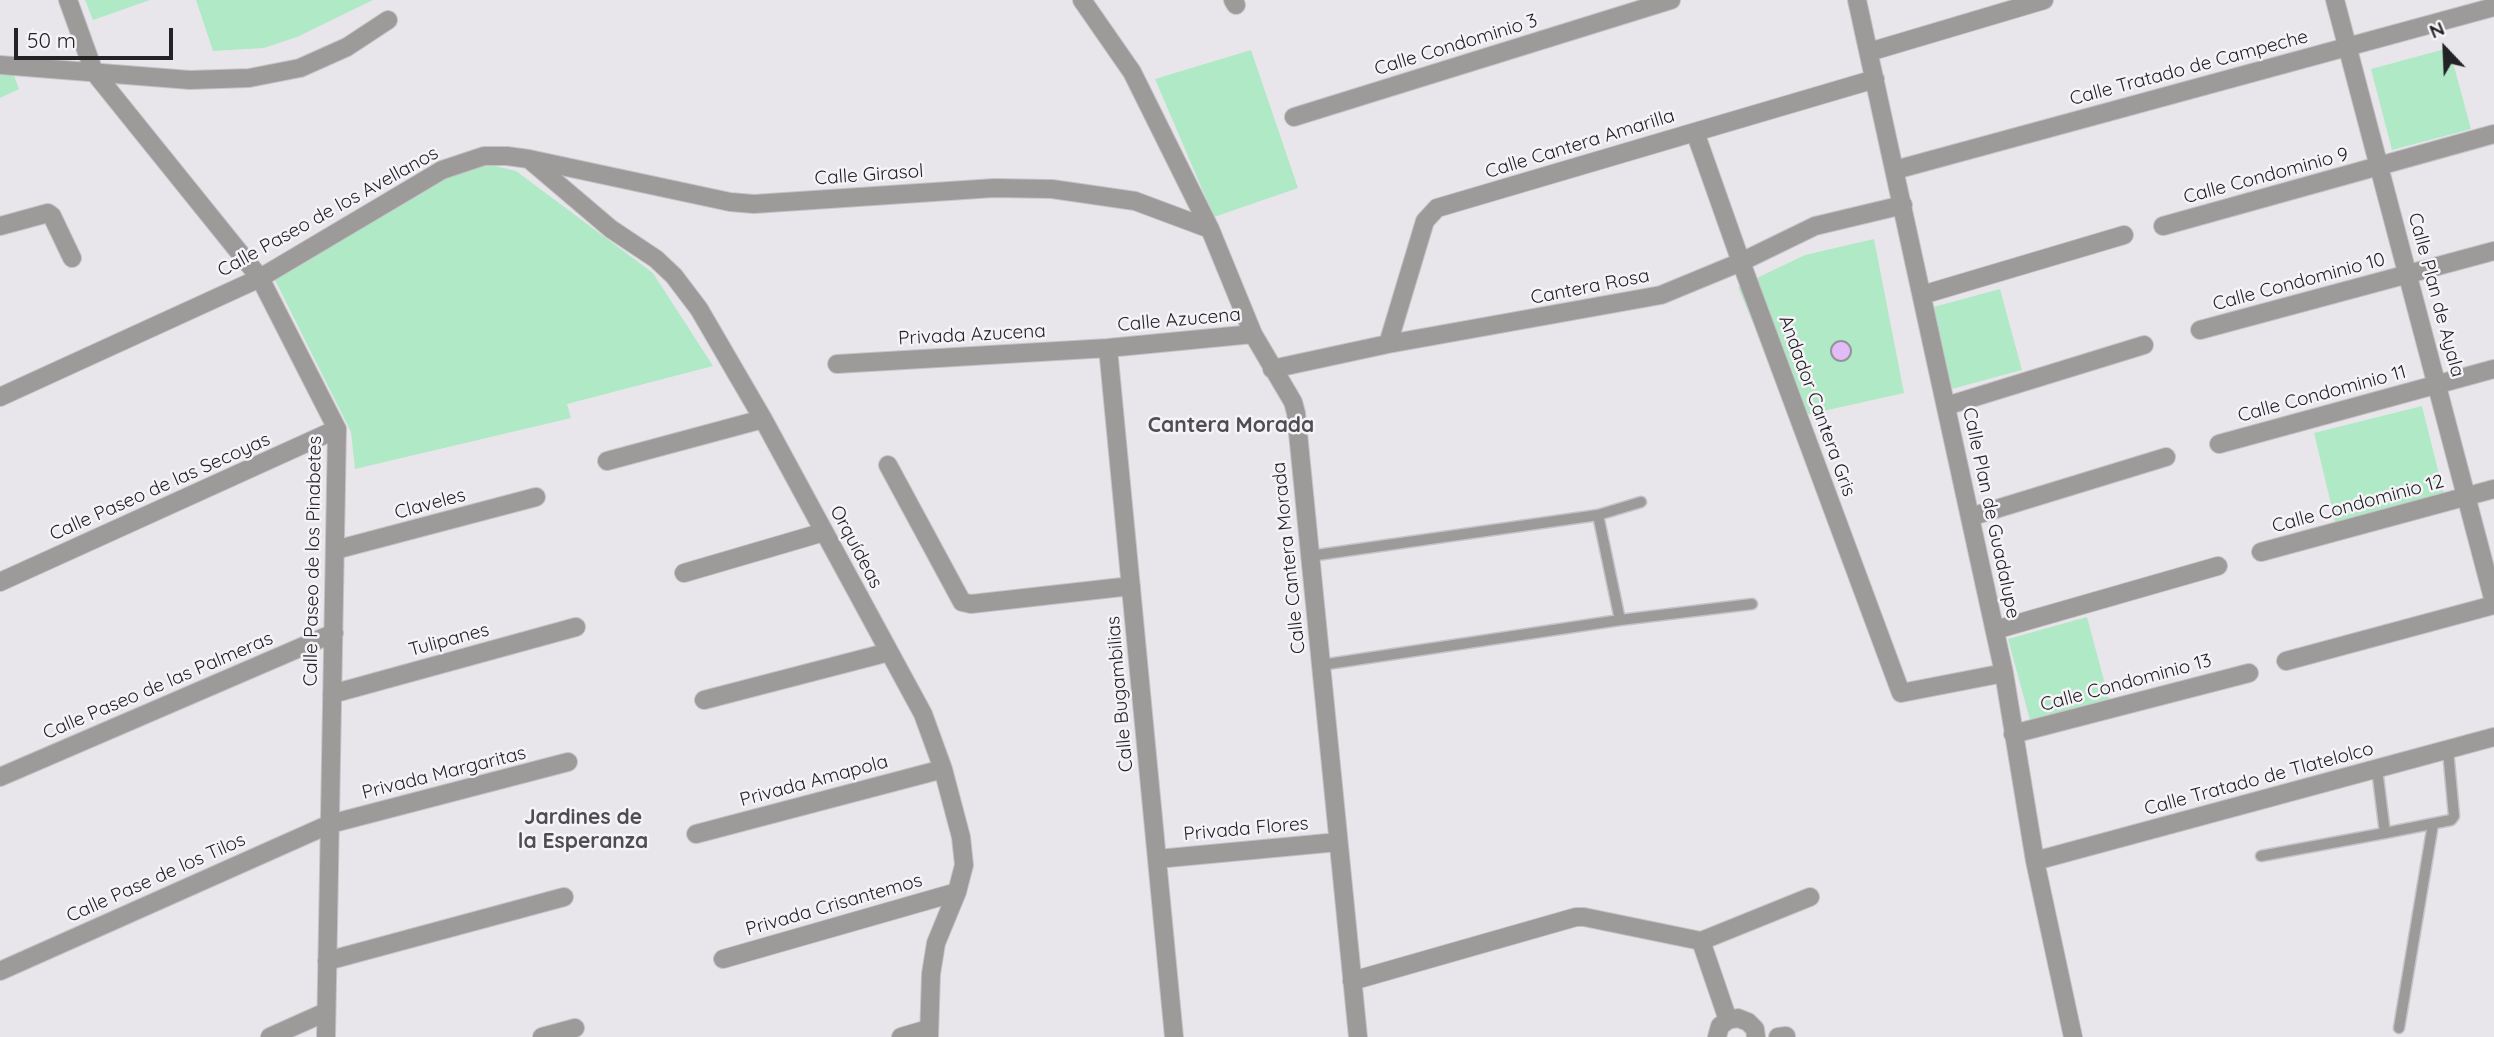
<!DOCTYPE html>
<html>
<head>
<meta charset="utf-8">
<style>
  body { margin:0 }
  #map { position:relative; width:2494px; height:1037px; overflow:hidden; background:#e9e6eb; font-family:Quicksand,sans-serif }
  canvas { display:block }
  .north { position:absolute; left:2410px; top:14px; width:70px; height:70px; -webkit-text-stroke:5px #f6f3f8; paint-order:stroke; rotate:337deg; font-size:19px; font-weight:700; line-height:28px; text-align:center; color:#232224 }
  .north::after { content:''; display:block; margin:auto; width:24px; height:32px; background:#232224; clip-path:polygon(50% 0,100% 100%,50% 72%,0 100%) }
  .scale { position:absolute; left:14px; top:28px; width:159px; height:32px; box-sizing:border-box; border:4px solid #232224; border-top:0; padding-left:9px; font-size:21px; line-height:24px; white-space:nowrap; color:#232224; -webkit-text-stroke:5px #f6f3f8; paint-order:stroke }
</style>
</head>
<body>
<div id="map">
<canvas width="2494" height="1037"></canvas>
<div class="north">N</div>
<div class="scale">50 m</div>
</div>
<script>
const c = document.querySelector('canvas').getContext('2d');
c.lineJoin = 'round';
function fill(path, color) {
  c.fillStyle = color;
  c.fill(path, 'evenodd');
}
function shape(rows) {
  const path = new Path2D();
  for (const r of rows) {
    if (r.length === 3) {
      path.moveTo(r[0] + r[2], r[1]);
      path.arc(r[0], r[1], r[2], 0, 2 * Math.PI);
      continue;
    }
    path.moveTo(r[0], r[1]);
    for (let i = 2; i < r.length; i += 2) path.lineTo(r[i], r[i + 1]);
  }
  return path;
}
function trace(path, color, width, dash) {
  c.strokeStyle = color;
  c.lineWidth = width;
  c.lineCap = dash ? 'butt' : 'round';
  c.setLineDash(dash || []);
  c.stroke(path);
}
function label(font, color, halo, rows, align = 'center') {
  c.font = font + ' Quicksand,sans-serif';
  c.lineWidth = 5;
  c.setLineDash([]);
  c.textBaseline = 'middle';
  c.strokeStyle = halo;
  c.fillStyle = color;
  for (const [text, x, y, turn = 0] of rows) {
    c.save();
    c.translate(x, y);
    c.rotate((+turn || 0) * Math.PI / 180);
    c.textAlign = isNaN(turn) ? turn : align;
    if (halo) c.strokeText(text, 0, 0);
    c.fillText(text, 0, 0);
    c.restore();
  }
}
const green = shape([
  [85,0,150,0,93,20],
  [196,0,373,0,297,37,264,48,213,51],
  [2449,48,2471,129,2392,150,2371,69],
  [1251,50,1298,188,1214,217,1155,79],
  [0,72,13,73,19,89,0,98],
  [472,165,491,165,516,171,653,273,713,366,567,404,571,418,355,469,351,432,275,280,449,173],
  [1874,239,1904,393,1792,418,1738,287,1805,255],
  [2000,289,2022,370,1948,390,1930,308],
  [2422,406,2444,494,2336,525,2314,433],
  [2087,617,2109,699,2030,720,2008,639]
]);
const building = shape([
  [1841,351,10]
]);
const service = shape([
  [1598,515,1641,502],
  [1310,556,1598,515,1620,620,1321,665],
  [1620,620,1752,604],
  [2385,833,2451,820,2454,816,2448,750],
  [2261,856,2385,833,2377,769],
  [2399,1028,2433,824]
]);
const minor = shape([
  [68,0,94,72,260,278,337,429,326,1037],
  [1082,0,1132,72,1210,229,1253,334,1293,402,1296,413,1358,1037],
  [1233,0,1236,5],
  [1857,0,2004,673,2035,861,2073,1037],
  [2335,0,2494,602],
  [1869,52,2044,0],
  [0,65,190,80,249,78,300,68,347,47,388,20],
  [1294,117,1671,0],
  [1695,132,1741,262,1901,693,2004,673],
  [531,161,611,229,656,259,674,276,699,309,763,419,923,714,943,769,961,837,964,865,957,892,936,943,931,974,929,1037],
  [1895,170,2494,7],
  [0,226,48,213,52,216,72,258],
  [2163,226,2494,134],
  [1922,295,2124,235],
  [2200,330,2494,251],
  [1388,344,1425,221,1437,208,1875,79],
  [1108,348,1174,1037],
  [837,364,1108,348,1253,334],
  [1272,369,1388,344,1661,295,1741,262,1815,226,1903,205],
  [0,397,260,278,442,170,484,156,507,156,529,159,730,202,754,204,994,188,1052,189,1135,201,1210,229],
  [1946,406,2144,345],
  [2219,444,2494,369],
  [607,461,763,419],
  [888,465,962,602,971,604,1131,586],
  [1970,517,2166,457],
  [335,550,536,497],
  [2261,552,2494,489],
  [684,573,824,532],
  [0,582,337,429],
  [1995,630,2218,566],
  [2286,661,2494,605],
  [332,694,576,627],
  [704,700,889,652],
  [2013,734,2249,673],
  [0,777,334,633],
  [696,834,943,769],
  [1157,859,1338,842],
  [2035,861,2494,737],
  [1701,941,1810,897],
  [1701,941,1728,1020],
  [723,959,957,892],
  [327,961,564,897],
  [0,971,330,824,568,762],
  [1352,981,1576,917,1584,917,1701,941],
  [270,1037,326,1012],
  [542,1037,575,1028],
  [901,1037,928,1029],
  [1717,1037,1720,1026,1728,1020,1738,1018,1748,1022,1755,1029,1756,1037],
  [1778,1037,1786,1036]
]);
const streetNames = [
  ["Calle Condominio 3",1456,45,-17],
  ["Calle Tratado de Campeche",2189,68,-15],
  ["Calle Cantera Amarilla",1580,144,-17],
  ["Calle Girasol",869,175,-4],
  ["Calle Condominio 9",2266,176,-15],
  ["Calle Paseo de los Avellanos",328,212,-29],
  ["Calle Condominio 10",2299,282,-15],
  ["Cantera Rosa",1590,287,-11],
  ["Calle Plan de Ayala",2436,295,75],
  ["Calle Azucena",1179,320,-5],
  ["Privada Azucena",972,335,-3],
  ["Calle Condominio 11",2322,394,-15],
  ["Andador Cantera Gris",1817,406,70],
  ["Calle Paseo de las Secoyas",160,487,-24],
  ["Claveles",430,504,-15],
  ["Calle Condominio 12",2358,504,-15],
  ["Calle Plan de Guadalupe",1991,513,78],
  ["Orquídeas",856,547,62],
  ["Calle Cantera Morada",1289,558,-96],
  ["Calle Paseo de los Pinabetes",313,561,-89],
  ["Tulipanes",449,640,-15],
  ["Calle Condominio 13",2126,683,-15],
  ["Calle Paseo de las Palmeras",158,686,-23],
  ["Calle Bugambilias",1120,694,-95],
  ["Privada Margaritas",444,773,-14],
  ["Calle Tratado de Tlatelolco",2259,779,-15],
  ["Privada Amapola",814,781,-15],
  ["Privada Flores",1246,829,-5],
  ["Calle Pase de los Tilos",156,878,-24],
  ["Privada Crisantemos",834,905,-16]
];
const neighbourhoodNames = [
  ["Cantera Morada",1231,426],
  ["Jardines de",583,818],
  ["la Esperanza",583,842]
];
fill(green, '#afe9c6');
fill(building, '#e3bbf6');
trace(building, '#969397', 2);
trace(service, '#c5c3c7', 13);
trace(minor, '#c5c3c7', 20);
trace(service, '#9d9a9a', 10);
trace(minor, '#9d9a9a', 18);
label('19px', '#232224', '#f6f3f8', streetNames);
label('bold 21px', '#504d51', '#f6f3f8', neighbourhoodNames);
</script>
</body>
</html>
